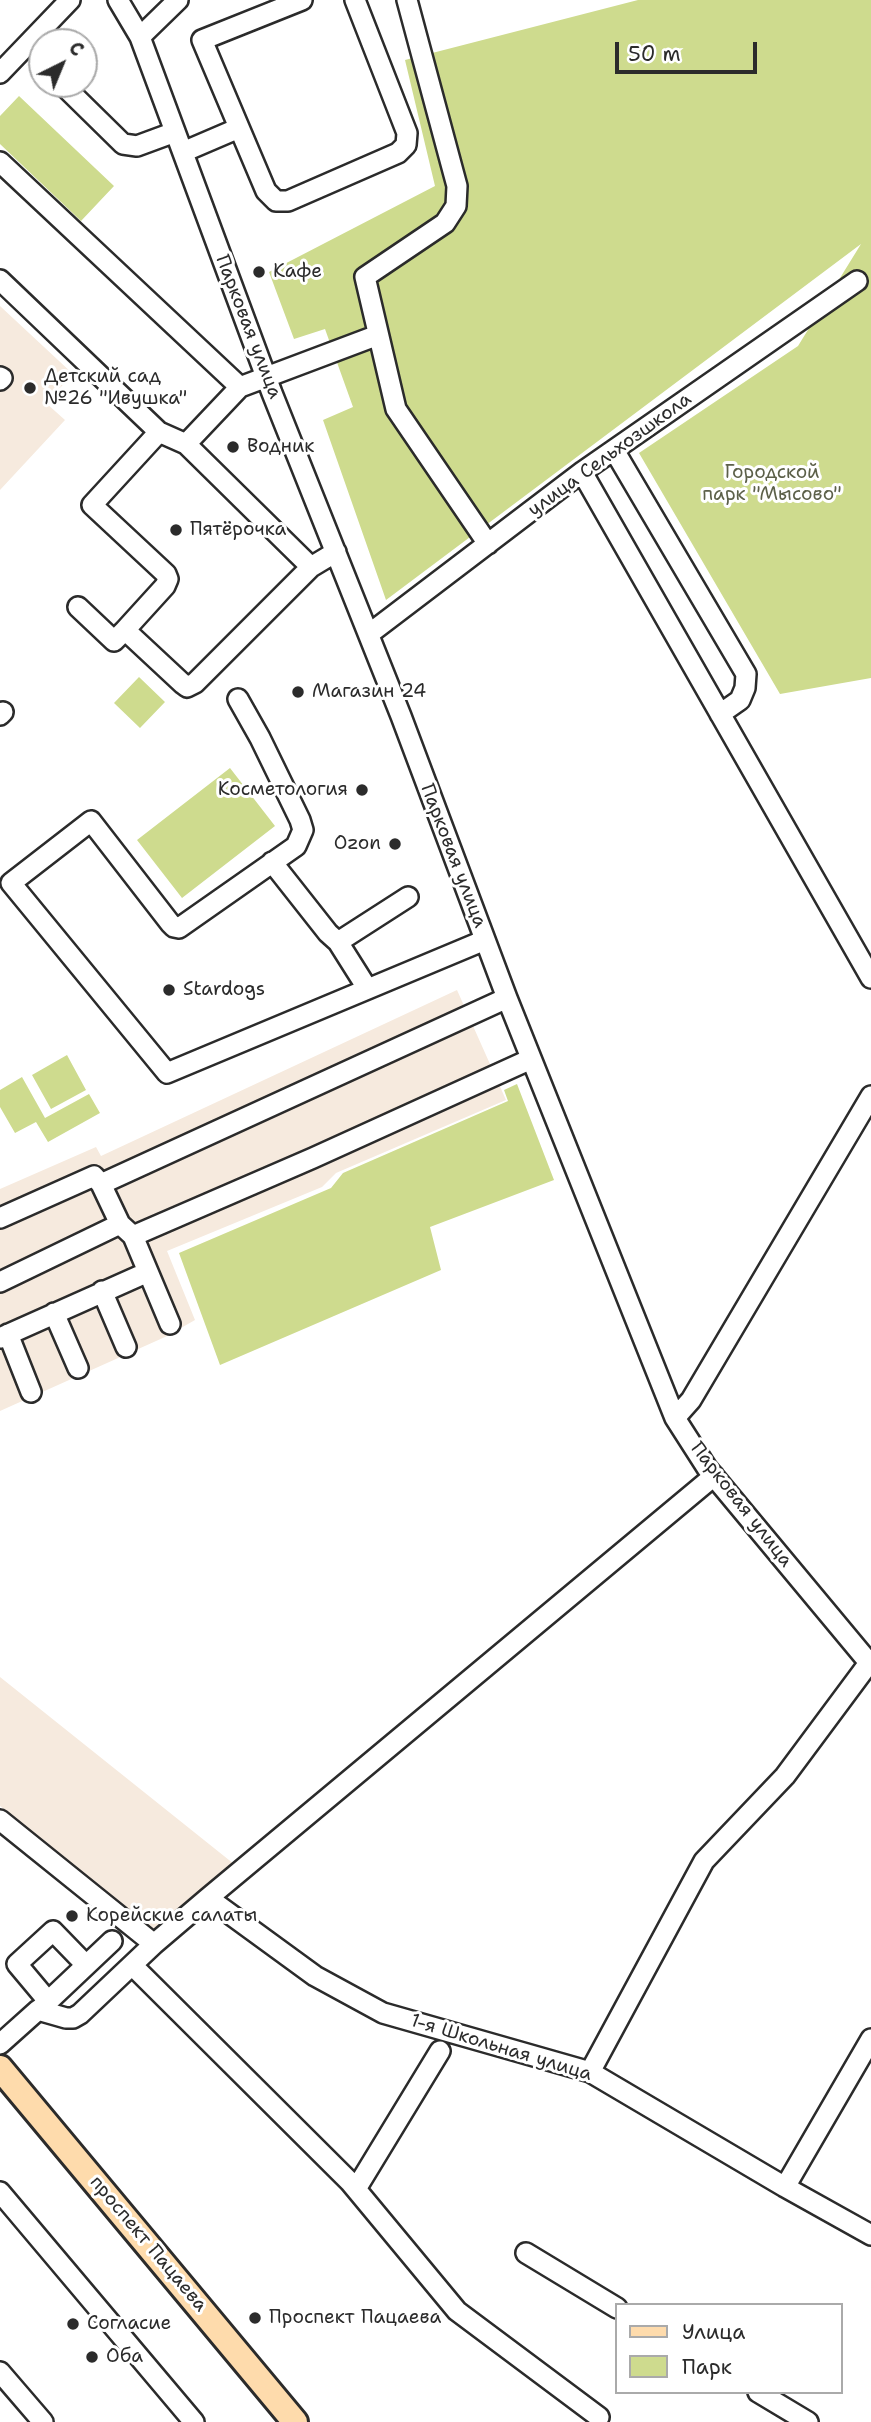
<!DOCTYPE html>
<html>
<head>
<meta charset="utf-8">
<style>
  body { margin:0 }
  #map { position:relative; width:871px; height:2422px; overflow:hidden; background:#fff; font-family:"Shantell Sans",sans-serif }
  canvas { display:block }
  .legend { position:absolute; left:615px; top:2303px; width:228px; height:91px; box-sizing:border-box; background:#fff; border:2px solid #aaa; margin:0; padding:9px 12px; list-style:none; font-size:21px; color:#2b2b2b }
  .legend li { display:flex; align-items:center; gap:14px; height:35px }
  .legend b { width:35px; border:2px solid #aaa }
  .north { position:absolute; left:28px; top:28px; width:70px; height:70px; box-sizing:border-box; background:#fff; border:2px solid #aaa; border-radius:50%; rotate:43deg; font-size:19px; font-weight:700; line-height:28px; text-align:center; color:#2b2b2b }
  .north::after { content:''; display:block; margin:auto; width:24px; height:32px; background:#2b2b2b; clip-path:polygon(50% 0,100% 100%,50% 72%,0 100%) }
  .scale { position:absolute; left:615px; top:42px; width:142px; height:32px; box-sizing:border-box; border:4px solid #2b2b2b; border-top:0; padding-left:9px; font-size:21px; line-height:24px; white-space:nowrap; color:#2b2b2b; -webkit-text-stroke:5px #fff; paint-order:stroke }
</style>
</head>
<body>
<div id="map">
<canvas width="871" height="2422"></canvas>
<ul class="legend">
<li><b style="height:9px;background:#fedbac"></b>Улица</li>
<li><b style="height:19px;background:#cedb8e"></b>Парк</li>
</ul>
<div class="north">С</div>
<div class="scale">50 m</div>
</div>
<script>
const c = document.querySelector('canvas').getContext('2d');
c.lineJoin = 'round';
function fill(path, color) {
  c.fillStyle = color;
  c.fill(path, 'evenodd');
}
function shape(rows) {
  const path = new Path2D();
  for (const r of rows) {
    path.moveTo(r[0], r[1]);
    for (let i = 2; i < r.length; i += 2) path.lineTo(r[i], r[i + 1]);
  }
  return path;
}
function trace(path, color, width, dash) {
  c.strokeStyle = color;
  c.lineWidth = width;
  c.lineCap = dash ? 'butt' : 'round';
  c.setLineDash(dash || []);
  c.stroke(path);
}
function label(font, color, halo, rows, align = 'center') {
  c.font = font + ' "Shantell Sans",sans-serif';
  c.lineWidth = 6;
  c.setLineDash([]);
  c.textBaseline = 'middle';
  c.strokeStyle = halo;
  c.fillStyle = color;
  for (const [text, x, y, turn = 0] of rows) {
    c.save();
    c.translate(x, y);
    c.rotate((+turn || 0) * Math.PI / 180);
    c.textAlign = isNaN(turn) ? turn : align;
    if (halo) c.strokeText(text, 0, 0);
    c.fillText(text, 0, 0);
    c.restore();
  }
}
const built = shape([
  [0,306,73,374,46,403,65,420,0,490],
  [457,990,506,1100,336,1173,322,1187,167,1251,195,1320,165,1337,0,1411,0,1189,96,1147,101,1156],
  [0,1677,234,1864,156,1932,0,1806]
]);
const green = shape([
  [638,0,871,0,871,678,780,694,639,453,798,346,861,244,386,600,323,420,353,407,325,329,294,339,269,272,435,186,405,60],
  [19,96,114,186,81,221,0,144,0,116],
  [139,677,165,702,140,728,114,703],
  [230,768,275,826,182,898,137,840],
  [67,1055,86,1090,51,1109,32,1075],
  [22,1077,45,1118,89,1094,100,1113,48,1142,36,1122,15,1133,0,1107,0,1090],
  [517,1084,554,1180,430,1227,441,1270,220,1365,179,1253,331,1188,343,1173,508,1101,504,1090]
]);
const minor = shape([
  [118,0,140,37,272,393,401,716,507,998,675,1418,707,1468,871,1665],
  [302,0,202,40,266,191,276,201,288,201,398,153,406,145,407,133,355,0],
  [407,0,457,186,456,206,445,223,365,277,396,409,488,544],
  [140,37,178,0],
  [0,73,70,0],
  [66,84,67,89,123,144,137,146,175,132],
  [183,152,239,128],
  [0,162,240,387],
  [0,280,159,432,186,444,311,567],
  [0,377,2,378,0,380],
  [159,432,92,505,166,574,168,579,165,586,125,630,183,684,187,687,195,683,311,567,336,552],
  [186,444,240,387,378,335],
  [614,450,746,674,745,688,740,700,720,714],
  [582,472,871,978],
  [78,607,114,641,125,630],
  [369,634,582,472,857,281],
  [238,699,260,738,300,820,303,830,296,846,179,928,174,927,170,923,91,821,11,883,167,1073,485,940],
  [0,715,3,712],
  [272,862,328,933,338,942,367,988],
  [338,942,408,897],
  [101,1184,507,998],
  [0,1218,94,1176,101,1184,120,1224,0,1282],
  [120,1224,133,1236,313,1158,531,1059],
  [133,1236,170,1324],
  [102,1291,126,1347],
  [54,1313,78,1368],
  [8,1334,31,1392],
  [0,1338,148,1272],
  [675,1418,691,1400,871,1096],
  [0,1820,154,1944],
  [208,1898,315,1976,383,2013,590,2072,785,2187,871,2235],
  [132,1965,350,2182,457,2311,599,2417],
  [48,2001,17,1964,53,1931,86,1965],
  [39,2010,112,1941],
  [0,2044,38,2010,66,2018,73,2018,80,2014,154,1944,208,1898,714,1476],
  [590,2072,704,1861,785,1776,869,1663],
  [785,2187,871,2039],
  [356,2189,440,2051],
  [0,2192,194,2422],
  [526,2253,617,2308],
  [0,2372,43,2422],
  [758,2392,808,2422]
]);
const major = shape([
  [0,2068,295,2422]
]);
const markers = [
  [259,272,7,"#2b2b2b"],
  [30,388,7,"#2b2b2b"],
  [233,447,7,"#2b2b2b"],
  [176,530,7,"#2b2b2b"],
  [298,692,7,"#2b2b2b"],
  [362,790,7,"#2b2b2b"],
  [395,844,7,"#2b2b2b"],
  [169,990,7,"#2b2b2b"],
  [72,1916,7,"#2b2b2b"],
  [255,2318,7,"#2b2b2b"],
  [73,2324,7,"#2b2b2b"],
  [92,2357,7,"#2b2b2b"]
];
const poiNames = [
  ["Кафе",273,272],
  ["Детский сад",44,377],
  ["№26 \"Ивушка\"",44,399],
  ["Водник",247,447],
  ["Пятёрочка",190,530],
  ["Магазин 24",312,692],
  ["Косметология",348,790,"right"],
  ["Ozon",381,844,"right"],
  ["Stardogs",183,990],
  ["Корейские салаты",86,1916],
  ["Проспект Пацаева",269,2318],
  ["Согласие",87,2324],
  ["Оба",106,2357]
];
const streetNames = [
  ["Парковая улица",248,327,69],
  ["улица Сельхозшкола",610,455,-36],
  ["Парковая улица",453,856,69],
  ["Парковая улица",741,1505,52],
  ["1-я Школьная улица",501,2048,17],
  ["проспект Пацаева",148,2244,50]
];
const parkNames = [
  ["Городской",772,473],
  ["парк \"Мысово\"",772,495]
];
fill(built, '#f6eade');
fill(green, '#cedb8e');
trace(minor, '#2b2b2b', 24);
trace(major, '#2b2b2b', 30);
trace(minor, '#fff', 19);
trace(major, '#fedbac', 24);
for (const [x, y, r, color] of markers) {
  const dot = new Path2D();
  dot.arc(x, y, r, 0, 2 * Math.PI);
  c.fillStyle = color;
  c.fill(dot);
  trace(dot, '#fff', 2.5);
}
label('19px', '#2b2b2b', '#fff', poiNames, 'left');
label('19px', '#2b2b2b', '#fff', streetNames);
label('19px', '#5c6049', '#fff', parkNames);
</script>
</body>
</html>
